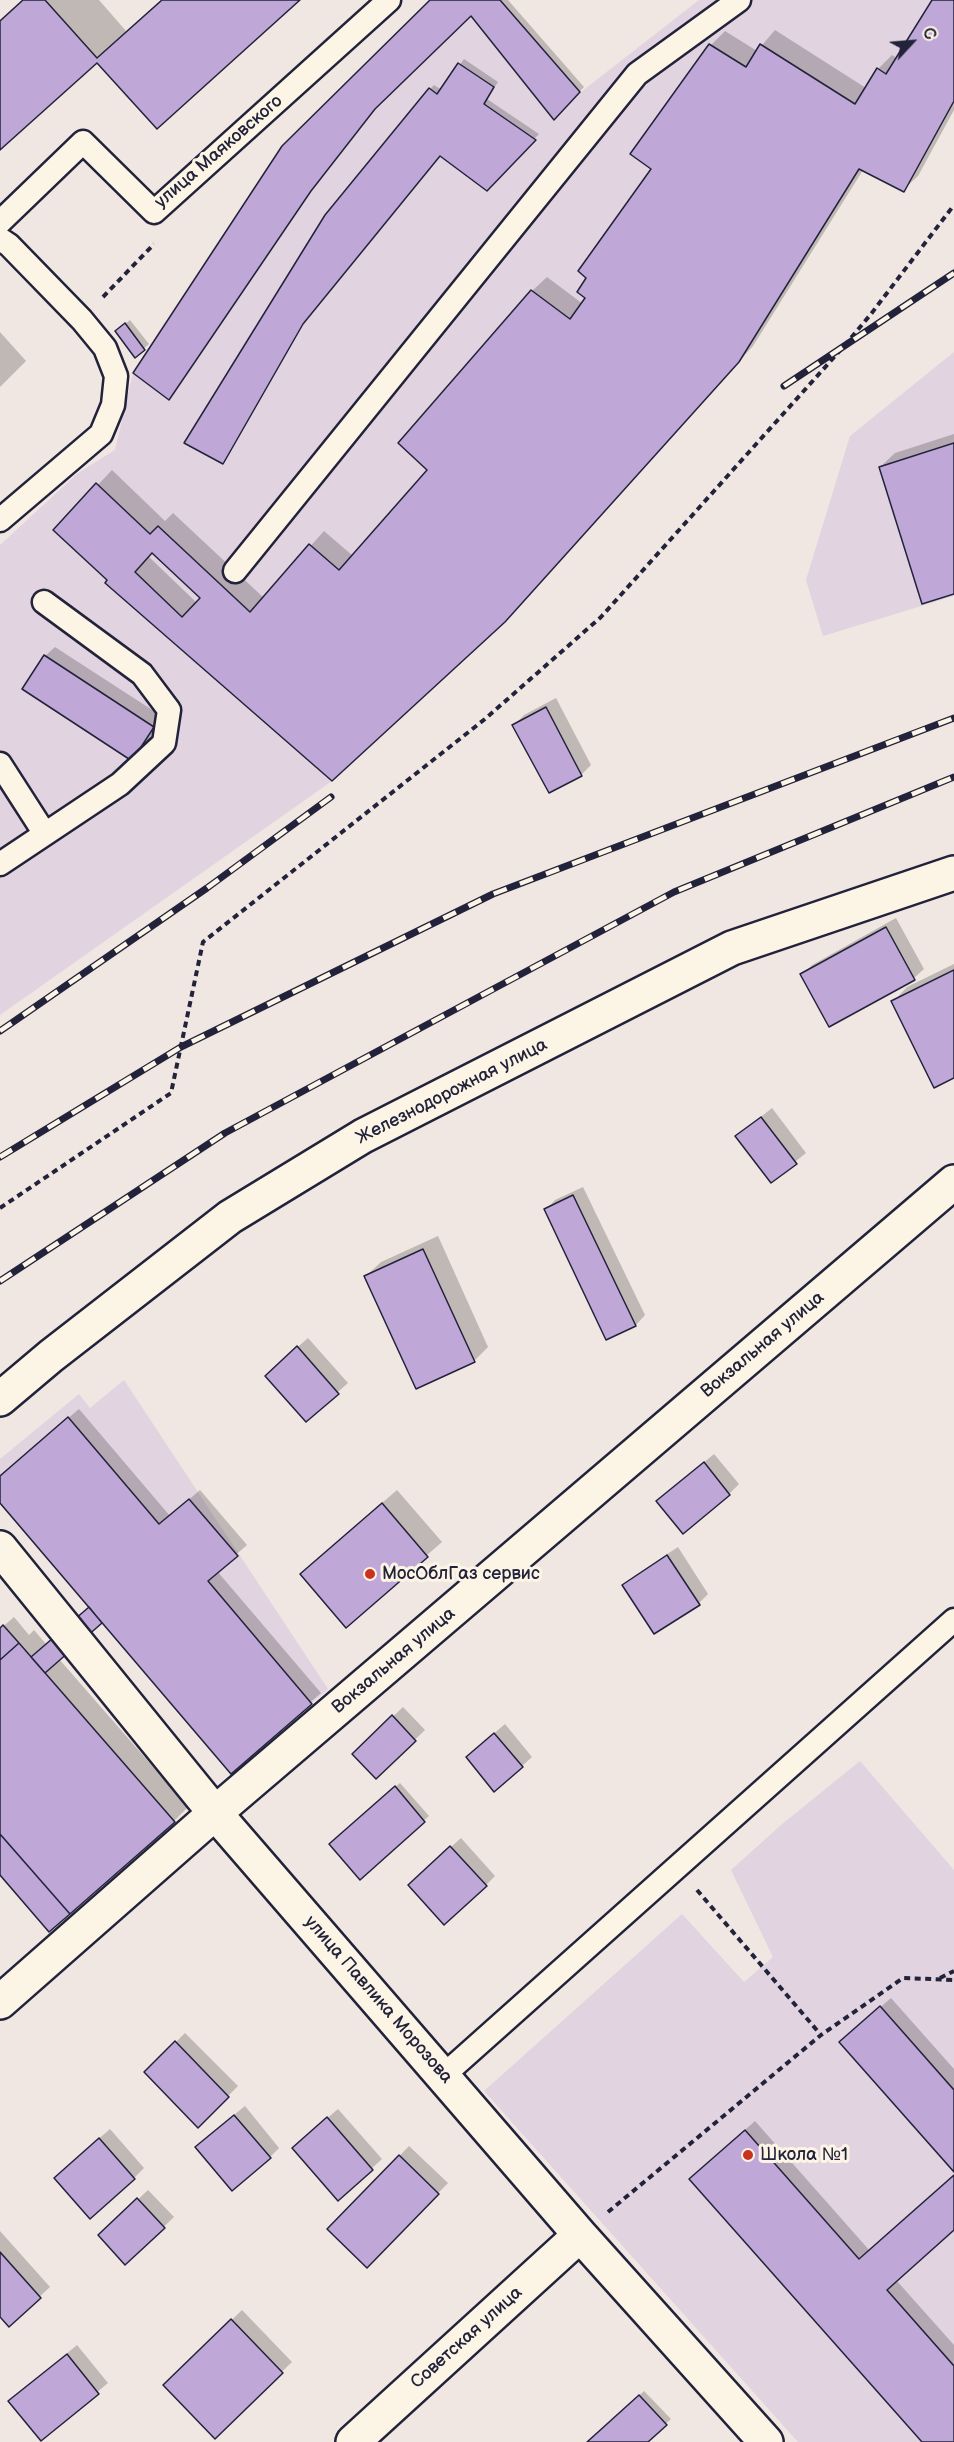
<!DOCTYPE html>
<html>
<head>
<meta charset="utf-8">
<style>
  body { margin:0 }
  #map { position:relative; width:954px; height:2442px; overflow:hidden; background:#f0e6e2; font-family:"Balsamiq Sans",sans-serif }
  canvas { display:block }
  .north { position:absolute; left:882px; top:12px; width:60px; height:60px; -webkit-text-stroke:4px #fcf5e5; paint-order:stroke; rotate:64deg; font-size:16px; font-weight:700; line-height:24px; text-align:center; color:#22223b }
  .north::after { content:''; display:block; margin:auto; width:21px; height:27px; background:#22223b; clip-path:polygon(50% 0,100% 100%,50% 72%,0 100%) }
</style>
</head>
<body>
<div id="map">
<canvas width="954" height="2442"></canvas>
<div class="north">С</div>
</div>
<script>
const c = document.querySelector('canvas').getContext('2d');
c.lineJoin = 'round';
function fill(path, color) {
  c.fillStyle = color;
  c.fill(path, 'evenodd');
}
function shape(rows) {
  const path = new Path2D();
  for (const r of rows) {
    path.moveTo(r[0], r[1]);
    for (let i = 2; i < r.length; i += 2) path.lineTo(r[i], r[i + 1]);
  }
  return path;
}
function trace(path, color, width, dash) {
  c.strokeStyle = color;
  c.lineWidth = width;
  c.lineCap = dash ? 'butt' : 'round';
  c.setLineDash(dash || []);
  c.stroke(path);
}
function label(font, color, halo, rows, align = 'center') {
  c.font = font + ' "Balsamiq Sans",sans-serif';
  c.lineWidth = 6;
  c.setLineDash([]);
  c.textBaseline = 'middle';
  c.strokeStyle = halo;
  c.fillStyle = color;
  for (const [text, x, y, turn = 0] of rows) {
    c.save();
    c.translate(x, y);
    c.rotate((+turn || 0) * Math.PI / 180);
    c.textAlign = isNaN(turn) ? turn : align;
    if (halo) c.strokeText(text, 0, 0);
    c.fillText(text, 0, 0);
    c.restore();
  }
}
const built = shape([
  [430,0,500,0,581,92,699,0,954,0,954,101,904,192,859,170,739,362,505,622,332,781,0,1015,0,545,78,473,115,450,133,373,282,146],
  [954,352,954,596,823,636,806,580,850,436],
  [124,1380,328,1689,231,1774,0,1503,0,1459,79,1394,90,1408],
  [860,1761,954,1870,954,2442,798,2442,484,2091,682,1914,744,1982,773,1957,731,1870,781,1825]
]);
const shadow = shape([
  [22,0,99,0,126,31,161,0,298,0,97,61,0,148,0,20],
  [433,0,508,0,584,87,554,118,472,14,379,103,315,185,169,398],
  [934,0,954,0,954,110,918,176,903,190,863,170,753,346,519,606,332,779,56,529,112,470,165,521,173,513,264,598,324,531,353,556,429,469,532,291,547,277,583,304,653,169,632,154,711,45,725,31,757,51,775,30,866,88,878,69,892,55,897,58],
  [152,552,202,598,197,603,148,556],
  [464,59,498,82,487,99,539,134,487,189,440,154,307,317,222,462,430,89,434,85,442,90],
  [130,320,149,344,136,355,121,327],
  [0,332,26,361,0,387],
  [954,434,954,592,880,467,895,453],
  [55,647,163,717,142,750,132,759,45,656],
  [556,698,591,765,581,775,514,725,524,715],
  [896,918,924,969,914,978,802,975,812,965],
  [954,964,954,1076,893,1002,907,987],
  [772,1108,806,1153,771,1181,737,1136],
  [583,1187,645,1315,636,1325,607,1338,546,1210,555,1200],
  [438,1236,488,1347,474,1361,366,1276,381,1262],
  [308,1338,348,1383,306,1420,276,1366],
  [79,1409,170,1516,200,1490,247,1545,217,1571,321,1693,231,1771,103,1621,59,1659,188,1807,174,1821,0,1873,0,1629,14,1617,29,1635,34,1630,46,1644,90,1606,0,1501,0,1476],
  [714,1454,739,1484,729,1494,668,1492],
  [397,1490,442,1542,346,1626,316,1560],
  [678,1547,708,1594,699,1603,624,1586,634,1576],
  [403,1707,425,1730,376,1777,354,1754],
  [505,1724,532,1757,522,1766,477,1748],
  [400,1783,429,1816,360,1877,335,1839],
  [461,1838,495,1876,486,1885,420,1875],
  [891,1998,954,2069,954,2169,851,2033],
  [185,2033,238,2086,198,2126,146,2072],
  [245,2106,279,2148,270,2157,207,2137],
  [338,2109,382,2159,338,2199,303,2139],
  [755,2121,870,2251,954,2176,954,2228,896,2280,954,2345,954,2442,924,2442,701,2169],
  [110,2129,144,2168,134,2178,65,2168],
  [409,2146,448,2183,367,2266,329,2229],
  [148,2190,174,2217,126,2263,100,2235],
  [0,2231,50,2287,9,2325,0,2315],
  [242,2310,292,2362,215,2436,165,2385],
  [77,2345,108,2383,41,2439,10,2401],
  [644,2391,671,2419,646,2442,588,2442]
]);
const building = shape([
  [23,0,45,0,97,58,162,0,300,0,157,129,97,63,0,150,0,21,23,0],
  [430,0,500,0,580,92,554,120,471,16,375,109,311,191,169,400,133,373,282,146,430,0],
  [932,0,954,0,954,101,904,192,859,169,739,362,505,622,332,781,105,583,107,580,53,530,96,483,150,534,158,526,250,612,309,544,339,570,427,470,398,443,531,290,570,319,585,298,577,292,586,278,578,271,651,169,630,154,709,44,746,67,760,44,855,104,877,68,886,74,932,0],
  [152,553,200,598,182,617,135,572,152,553],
  [458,63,494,87,484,104,536,140,487,191,440,156,303,324,223,464,184,443,325,215,429,88,437,94,458,63],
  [125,323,145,350,135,358,115,331,125,323],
  [954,443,954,594,922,604,879,467,954,443],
  [44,655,154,727,132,761,22,689,44,655],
  [546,707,582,776,549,793,512,725,546,707],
  [886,927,915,980,829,1027,800,974,886,927],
  [954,970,954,1078,934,1088,891,1001,954,970],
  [761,1117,797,1164,771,1183,735,1136,761,1117],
  [573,1195,636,1326,606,1340,544,1209,573,1195],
  [423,1249,475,1362,416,1389,364,1276,423,1249],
  [297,1346,339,1394,306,1422,265,1376,297,1346],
  [68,1417,159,1524,189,1499,238,1556,208,1581,312,1704,231,1774,0,1503,0,1476,68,1417],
  [704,1462,730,1495,683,1534,656,1501,704,1462],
  [382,1503,428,1557,346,1628,300,1574,382,1503],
  [667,1555,700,1605,654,1634,622,1585,667,1555],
  [89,1607,102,1623,45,1673,31,1657,89,1607],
  [3,1625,19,1643,0,1660,0,1628,3,1625],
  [19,1643,175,1822,70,1914,0,1834,0,1660,19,1643],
  [392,1715,416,1741,376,1779,352,1754,392,1715],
  [494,1733,523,1767,494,1792,466,1757,494,1733],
  [395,1786,425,1822,360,1880,329,1844,395,1786],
  [0,1834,70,1914,49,1932,0,1875,0,1834],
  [450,1846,487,1886,444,1925,408,1885,450,1846],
  [880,2006,954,2090,954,2172,839,2042,880,2006],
  [175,2041,229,2097,198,2128,144,2072,175,2041],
  [234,2115,271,2158,232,2191,195,2147,234,2115],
  [327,2117,373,2170,338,2201,292,2148,327,2117],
  [745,2130,859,2259,954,2175,954,2230,887,2290,954,2366,954,2442,922,2442,689,2179,745,2130],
  [99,2138,135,2179,90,2219,54,2178,99,2138],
  [399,2155,439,2194,367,2268,327,2229,399,2155],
  [137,2198,165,2228,125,2265,98,2235,137,2198],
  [0,2252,41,2298,9,2327,0,2317,0,2252],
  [231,2319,283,2373,215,2439,163,2385,231,2319],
  [67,2354,99,2394,41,2441,8,2401,67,2354],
  [639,2395,667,2425,648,2442,587,2442,639,2395]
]);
const path = shape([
  [103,297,154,244],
  [0,1208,171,1093,203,942,485,719,601,617,845,345,871,314,954,205],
  [697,1890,821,2035],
  [940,1978,954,1971],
  [608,2212,821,2035,903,1978,954,1980]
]);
const lane = shape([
  [0,222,83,142,154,212,389,0],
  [0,239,9,245,82,320,105,348,116,376,113,405,101,434,0,520],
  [235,571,637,74,739,0],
  [0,764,45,834],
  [0,864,120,784,164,743,169,710,142,674,44,602],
  [444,2075,954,1620]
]);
const street = shape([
  [0,1548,215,1813,580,2235,766,2442],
  [0,2002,215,1813,954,1182],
  [353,2442,580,2235]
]);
const secondary = shape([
  [0,1399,51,1356,230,1217,363,1136,732,948,954,873]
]);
const rail = shape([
  [784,386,954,273],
  [0,1031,207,888,331,797],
  [0,1157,181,1047,493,894,954,718],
  [0,1281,225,1133,674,892,954,777]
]);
const markers = [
  [370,1574,6,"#c8321e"],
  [748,2155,6,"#c8321e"]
];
const streetNames = [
  ["улица Маяковского",219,152,-41],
  ["Железнодорожная улица",452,1092,-27],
  ["Вокзальная улица",763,1345,-40],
  ["Вокзальная улица",394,1661,-40],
  ["улица Павлика Морозова",378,2000,49],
  ["Советская улица",467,2338,-42]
];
const poiNames = [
  ["МосОблГаз сервис",382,1574],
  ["Школа №1",760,2155]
];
fill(built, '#e1d3df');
fill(shadow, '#0003');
fill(building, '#bfa8d7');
trace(building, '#22223b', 1.5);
trace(lane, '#22223b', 27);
trace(street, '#22223b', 38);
trace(secondary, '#22223b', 38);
trace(path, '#22223b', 4, [6, 4.5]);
trace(lane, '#fcf5e5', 22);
trace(street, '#fcf5e5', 33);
trace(secondary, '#fcf5e5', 33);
trace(rail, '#22223b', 7);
trace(rail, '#fcf5e5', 4.5, [14]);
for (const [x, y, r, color] of markers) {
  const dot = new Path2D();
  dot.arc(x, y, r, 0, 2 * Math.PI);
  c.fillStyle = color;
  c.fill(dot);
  trace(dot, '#fcf5e5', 2);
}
label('18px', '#22223b', '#fcf5e5', streetNames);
label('18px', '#22223b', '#fcf5e5', poiNames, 'left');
</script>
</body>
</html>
